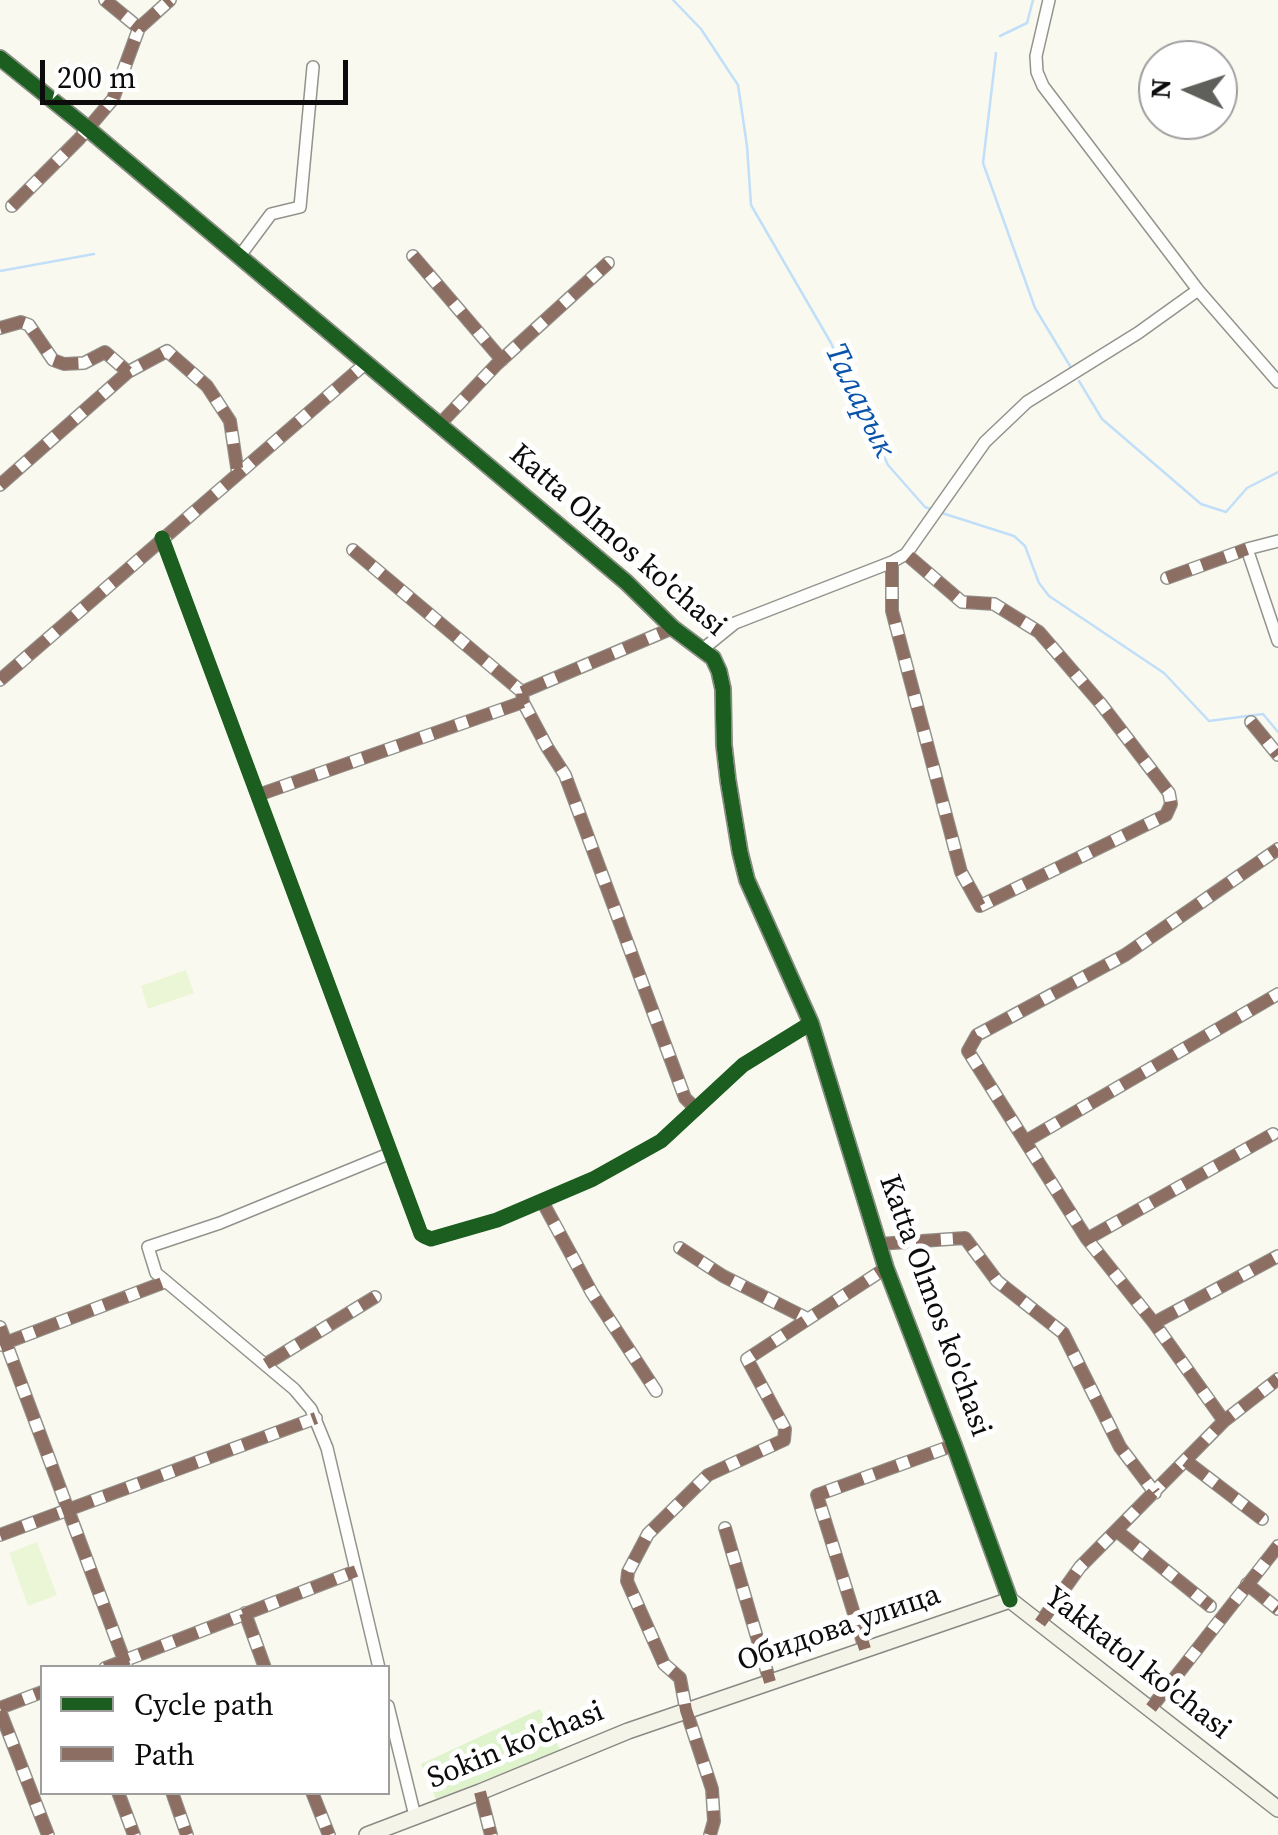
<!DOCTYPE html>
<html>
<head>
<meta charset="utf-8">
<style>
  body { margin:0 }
  #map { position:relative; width:1278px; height:1835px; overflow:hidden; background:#faf9ef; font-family:"Source Serif 4",serif }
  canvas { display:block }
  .legend { position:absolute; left:40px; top:1665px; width:350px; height:130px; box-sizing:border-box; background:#fff; border:2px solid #9e9e9e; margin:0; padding:12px 18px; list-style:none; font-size:30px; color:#0c0c0c }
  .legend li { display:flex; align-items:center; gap:20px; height:50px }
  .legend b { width:50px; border:2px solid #9e9e9e }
  .north { position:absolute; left:1138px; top:40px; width:100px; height:100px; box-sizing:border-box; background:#fff; border:2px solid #9e9e9e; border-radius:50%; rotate:273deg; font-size:28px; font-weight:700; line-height:40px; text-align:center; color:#0c0c0c }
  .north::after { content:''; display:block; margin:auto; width:35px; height:45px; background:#5f5f5b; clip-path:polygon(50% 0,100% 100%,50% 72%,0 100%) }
  .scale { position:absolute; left:40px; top:60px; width:308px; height:45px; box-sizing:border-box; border:5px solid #0c0c0c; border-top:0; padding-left:12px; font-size:30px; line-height:35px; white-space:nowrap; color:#0c0c0c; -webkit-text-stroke:8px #fff; paint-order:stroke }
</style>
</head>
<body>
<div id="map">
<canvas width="1278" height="1835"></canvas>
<ul class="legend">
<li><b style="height:12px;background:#1b5e20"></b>Cycle path</li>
<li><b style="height:12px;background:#8d6e63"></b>Path</li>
</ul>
<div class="north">N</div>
<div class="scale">200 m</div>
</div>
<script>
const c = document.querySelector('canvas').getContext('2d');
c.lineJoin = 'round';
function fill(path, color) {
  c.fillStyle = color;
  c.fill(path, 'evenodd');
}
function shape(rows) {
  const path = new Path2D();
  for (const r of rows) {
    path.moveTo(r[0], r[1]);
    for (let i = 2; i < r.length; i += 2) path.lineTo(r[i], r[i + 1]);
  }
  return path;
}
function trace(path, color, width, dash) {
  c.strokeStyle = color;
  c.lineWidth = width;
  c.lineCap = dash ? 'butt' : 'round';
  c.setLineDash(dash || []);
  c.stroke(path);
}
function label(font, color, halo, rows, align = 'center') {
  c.font = font + ' "Source Serif 4",serif';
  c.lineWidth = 10;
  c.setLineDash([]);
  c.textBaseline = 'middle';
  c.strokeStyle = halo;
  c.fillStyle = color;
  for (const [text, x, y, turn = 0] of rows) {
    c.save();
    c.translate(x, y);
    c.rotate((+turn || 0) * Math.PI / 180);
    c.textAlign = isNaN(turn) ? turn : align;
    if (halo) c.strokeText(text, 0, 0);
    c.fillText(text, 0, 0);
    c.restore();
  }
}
const green = shape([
  [540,1709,561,1751,436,1799,421,1764]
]);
const pitch = shape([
  [186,970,194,993,148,1009,141,986],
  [37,1542,57,1595,28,1606,9,1553]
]);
const stream = shape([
  [673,0,701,29,738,85,747,146,751,205,831,343,888,465,925,507,930,509],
  [1000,36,1027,23,1033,0],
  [996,53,983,163,1035,308,1070,366],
  [0,271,94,254],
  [1079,381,1102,419,1201,504,1226,512,1247,488,1278,472],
  [942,513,1014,536,1025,546,1039,583,1049,596,1164,673,1209,721,1263,714,1278,732]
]);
const street = shape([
  [105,0,139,28],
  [1049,0,1036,56,1037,72,1043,86,1198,290,1278,382],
  [12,206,79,139,113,99,139,28,170,0],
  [413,256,502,360],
  [239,257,271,214,300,207,313,67],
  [0,328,21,322,29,325,53,360,64,364,84,363,105,352,128,372],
  [439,425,497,364,608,263],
  [0,485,128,372,167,351,207,386,230,421,238,474],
  [162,538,421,1234,424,1236,431,1239,497,1220,593,1179,661,1141,743,1065,811,1023],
  [1278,541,1247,549,1278,641],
  [353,550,522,692,523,702],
  [892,562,892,611,961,872,980,906,1166,815,1171,804,1169,793,1101,704,1039,632,994,604,962,602,906,554],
  [1167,578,1247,549],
  [703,649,735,623,892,562,906,554,985,442,1027,402,1138,333,1198,290],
  [0,680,365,364],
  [522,692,673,628],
  [1251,722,1278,755],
  [258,795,523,702,547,747,565,775,685,1098,695,1108],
  [1026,1141,1278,994],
  [542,1201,592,1293,656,1391],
  [1087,1239,1273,1134],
  [879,1244,965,1238,997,1281,1063,1333,1120,1447,1155,1493],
  [680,1248,723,1276,808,1319],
  [1154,1323,1278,1256],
  [0,1327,127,1668],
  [0,1345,165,1282],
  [266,1364,375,1297],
  [1224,1421,1154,1323,1087,1239,968,1051,977,1035,1125,955,1278,849],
  [1186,1461,1262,1519],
  [725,1528,770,1682],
  [1117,1531,1210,1606],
  [0,1535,316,1418],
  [1247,1584,1278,1609],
  [245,1613,265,1668],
  [1040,1623,1080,1567,1224,1421,1278,1379],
  [865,1649,817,1495,954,1445],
  [105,1668,356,1571],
  [379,1668,327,1448,311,1409,294,1389,156,1273,148,1247,220,1223,391,1153],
  [388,1706,415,1816],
  [0,1708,42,1692],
  [1151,1708,1278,1546],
  [0,1711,48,1835],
  [118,1792,134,1835],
  [172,1792,187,1835],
  [312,1792,329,1835],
  [480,1792,491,1835],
  [710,1835,714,1821,712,1789,686,1710,680,1678,664,1664,627,1581,628,1572,648,1534,708,1475,784,1440,785,1429,747,1359,886,1268]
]);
const secondary = shape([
  [0,58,87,128,626,582,673,628,713,658,719,671,723,689,724,745,728,780,740,852,747,880,811,1023,886,1268,954,1445,1010,1600],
  [1010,1600,1278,1809],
  [367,1835,480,1792,628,1731,1010,1600]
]);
const quiet = shape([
  [105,0,139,28],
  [12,206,79,139,113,99,139,28,170,0],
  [413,256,502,360],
  [0,328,21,322,29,325,53,360,64,364,84,363,105,352,128,372],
  [439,425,497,364,608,263],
  [0,485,128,372,167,351,207,386,230,421,238,474],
  [353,550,522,692,523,702],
  [892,562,892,611,961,872,980,906,1166,815,1171,804,1169,793,1101,704,1039,632,994,604,962,602,906,554],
  [1167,578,1247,549],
  [0,680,365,364],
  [522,692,673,628],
  [1251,722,1278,755],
  [258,795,523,702,547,747,565,775,685,1098,695,1108],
  [1026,1141,1278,994],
  [542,1201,592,1293,656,1391],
  [1087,1239,1273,1134],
  [879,1244,965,1238,997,1281,1063,1333,1120,1447,1155,1493],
  [680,1248,723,1276,808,1319],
  [1154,1323,1278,1256],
  [0,1327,127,1668],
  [0,1345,165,1282],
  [266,1364,375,1297],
  [1224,1421,1154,1323,1087,1239,968,1051,977,1035,1125,955,1278,849],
  [1186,1461,1262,1519],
  [725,1528,770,1682],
  [1117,1531,1210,1606],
  [0,1535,316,1418],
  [1247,1584,1278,1609],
  [245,1613,265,1668],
  [1040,1623,1080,1567,1224,1421,1278,1379],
  [865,1649,817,1495,954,1445],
  [105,1668,356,1571],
  [0,1708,42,1692],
  [1151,1708,1278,1546],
  [0,1711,48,1835],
  [118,1792,134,1835],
  [172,1792,187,1835],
  [312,1792,329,1835],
  [480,1792,491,1835],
  [710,1835,714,1821,712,1789,686,1710,680,1678,664,1664,627,1581,628,1572,648,1534,708,1475,784,1440,785,1429,747,1359,886,1268]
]);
const cycleway = shape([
  [0,58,87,128,626,582,673,628,713,658,719,671,723,689,724,745,728,780,740,852,747,880,811,1023,886,1268,954,1445,1010,1600],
  [162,538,421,1234,424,1236,431,1239,497,1220,593,1179,661,1141,743,1065,811,1023]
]);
const streetNames = [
  ["Katta Olmos ko'chasi",617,541,41],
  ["Katta Olmos ko'chasi",934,1306,70],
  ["Обидова улица",839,1629,-19],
  ["Yakkatol ko'chasi",1137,1664,38],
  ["Sokin ko'chasi",516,1746,-22]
];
const waterNames = [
  ["Таларык",859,401,64]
];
fill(green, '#dff3cc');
fill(pitch, '#ebf6d6');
trace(stream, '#c1dff9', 2.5);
trace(street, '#93938e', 14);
trace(secondary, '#8a8985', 18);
trace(street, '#fefefd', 11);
trace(secondary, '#f4f4e8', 15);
trace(quiet, '#8d6e63', 12, [25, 12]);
trace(cycleway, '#1b5e20', 15);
label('30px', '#0c0c0c', '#fff', streetNames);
label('italic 32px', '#0953aa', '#fff', waterNames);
</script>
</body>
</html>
